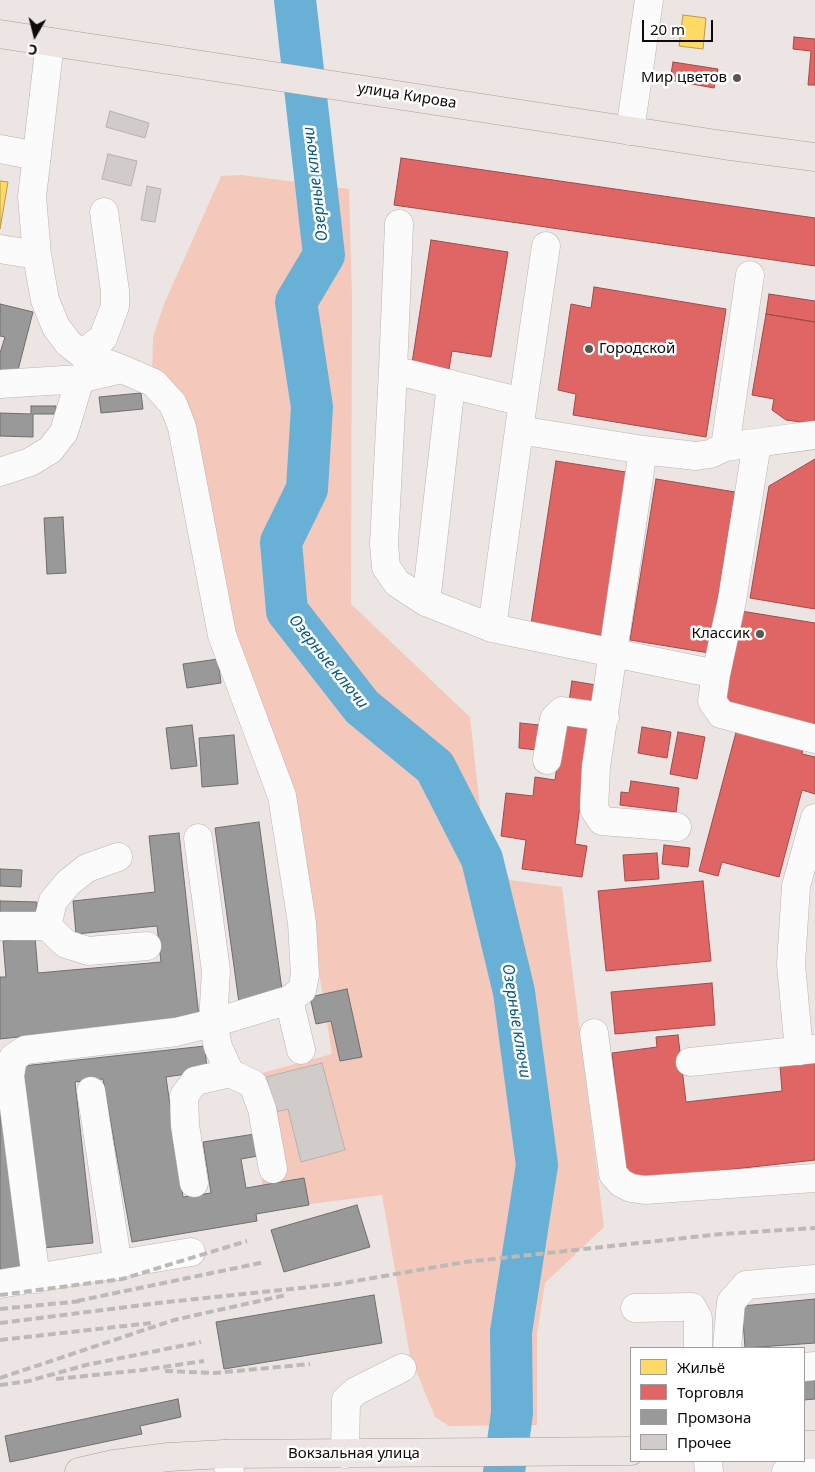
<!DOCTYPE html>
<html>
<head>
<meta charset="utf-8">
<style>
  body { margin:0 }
  #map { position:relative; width:815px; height:1472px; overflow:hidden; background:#ece5e3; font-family:"Noto Sans",sans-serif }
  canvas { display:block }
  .legend { position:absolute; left:630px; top:1347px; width:175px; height:115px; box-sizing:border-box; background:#fff; border:1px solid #9f9d9d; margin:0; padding:6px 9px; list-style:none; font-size:15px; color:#0e0a09 }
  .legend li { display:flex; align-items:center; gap:10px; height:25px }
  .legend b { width:25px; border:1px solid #9f9d9d }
  .north { position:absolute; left:10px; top:10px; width:50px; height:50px; -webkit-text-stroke:4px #fff; paint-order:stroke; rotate:188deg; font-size:14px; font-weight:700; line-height:20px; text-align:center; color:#0e0a09 }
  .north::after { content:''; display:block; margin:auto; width:18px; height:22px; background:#0e0a09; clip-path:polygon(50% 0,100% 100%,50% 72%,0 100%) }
  .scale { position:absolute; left:642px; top:20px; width:71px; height:22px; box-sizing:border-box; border:2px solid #0e0a09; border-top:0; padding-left:6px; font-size:15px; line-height:18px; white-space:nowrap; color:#0e0a09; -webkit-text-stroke:4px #fff; paint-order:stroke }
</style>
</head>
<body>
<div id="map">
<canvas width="815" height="1472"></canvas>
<ul class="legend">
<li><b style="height:14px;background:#ffd966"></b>Жильё</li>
<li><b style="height:14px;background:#e06666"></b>Торговля</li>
<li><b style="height:14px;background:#999"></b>Промзона</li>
<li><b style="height:14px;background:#d1ccca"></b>Прочее</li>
</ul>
<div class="north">С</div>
<div class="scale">20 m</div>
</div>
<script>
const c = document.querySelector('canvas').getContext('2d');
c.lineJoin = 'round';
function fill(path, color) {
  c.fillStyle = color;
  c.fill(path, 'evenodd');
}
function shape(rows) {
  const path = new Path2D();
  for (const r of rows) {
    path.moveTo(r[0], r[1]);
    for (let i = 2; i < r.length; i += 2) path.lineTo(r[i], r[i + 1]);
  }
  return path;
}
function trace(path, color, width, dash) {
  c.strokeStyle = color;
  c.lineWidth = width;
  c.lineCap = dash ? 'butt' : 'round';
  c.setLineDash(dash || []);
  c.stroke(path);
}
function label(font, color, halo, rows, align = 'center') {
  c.font = font + ' "Noto Sans",sans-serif';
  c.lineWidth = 5;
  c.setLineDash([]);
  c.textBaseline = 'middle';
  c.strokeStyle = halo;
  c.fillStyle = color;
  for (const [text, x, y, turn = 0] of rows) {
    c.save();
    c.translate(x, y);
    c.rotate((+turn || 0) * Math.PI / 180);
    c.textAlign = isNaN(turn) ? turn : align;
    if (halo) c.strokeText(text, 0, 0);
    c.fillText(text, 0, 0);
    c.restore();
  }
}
const green = shape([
  [242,175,349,189,352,297,351,604,470,717,482,826,510,880,562,887,604,1227,545,1283,537,1333,537,1425,449,1426,435,1417,410,1356,382,1195,310,1204,265,1212,251,1076,332,1054,292,802,215,573,152,375,153,337,164,304,221,176]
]);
const homes = shape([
  [683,15,706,18,703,49,679,46,683,15],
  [0,181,8,182,0,229,0,181]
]);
const shops = shape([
  [794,37,815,39,815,85,808,85,811,51,793,49,794,37],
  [673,62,718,69,714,88,670,80,673,62],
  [401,158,815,218,815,266,394,205,401,158],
  [431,240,508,252,491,357,452,351,449,369,412,363,431,240],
  [594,287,726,309,706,437,573,415,576,394,558,390,571,304,591,308,594,287],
  [769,294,815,301,815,322,766,314,769,294],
  [766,314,815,322,815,424,786,420,772,410,774,399,752,395,766,314],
  [815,459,815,609,750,598,769,486,815,459],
  [556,461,632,473,606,636,531,624,556,461],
  [656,479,735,492,709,653,630,640,656,479],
  [741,611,815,623,815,731,723,705,741,611],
  [572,681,602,686,599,705,569,701,572,681],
  [520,723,539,725,537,750,519,748,520,723],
  [563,724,590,728,575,844,587,846,582,877,522,869,526,840,501,836,506,793,533,796,535,777,555,780,563,724],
  [738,725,804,743,802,754,815,757,815,794,802,790,779,877,722,862,718,876,699,871,738,725],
  [642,727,671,732,667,758,638,753,642,727],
  [678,732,705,737,697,779,670,774,678,732],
  [631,781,679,788,676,812,620,805,621,792,629,793,631,781],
  [664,845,690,848,688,867,662,864,664,845],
  [657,853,659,879,625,881,623,855,657,853],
  [703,881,711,961,606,971,598,891,703,881],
  [712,983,715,1025,615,1034,611,992,712,983],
  [678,1035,686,1102,782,1091,780,1066,815,1062,815,1160,626,1181,612,1053,657,1047,656,1037,678,1035]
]);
const industry = shape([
  [0,304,33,312,17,374,0,370,0,353,5,337,0,336,0,304],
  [141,393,143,409,101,413,99,397,141,393],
  [31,406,56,406,56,414,33,414,33,437,0,436,0,413,31,414,31,406],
  [63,517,66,573,47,574,44,518,63,517],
  [218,659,221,683,187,688,183,664,218,659],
  [192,725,197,766,171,769,166,728,192,725],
  [234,735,238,784,202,787,199,738,234,735],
  [259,822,283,997,239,1003,215,828,259,822],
  [179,833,199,1017,0,1039,0,977,6,977,3,941,35,937,38,973,161,962,157,926,76,934,73,901,155,892,149,836,179,833],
  [0,869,22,870,21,887,0,886,0,869],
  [0,901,37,902,36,916,0,914,0,901],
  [347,989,362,1057,340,1061,331,1021,316,1024,310,997,347,989],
  [205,1046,207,1071,166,1077,183,1197,211,1193,203,1142,255,1134,258,1156,241,1159,246,1188,304,1178,309,1205,256,1214,257,1221,132,1242,103,1079,75,1082,93,1243,43,1248,23,1066,205,1046],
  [0,1088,25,1274,0,1277,0,1088],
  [357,1205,370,1247,284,1272,271,1230,357,1205],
  [374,1295,382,1343,224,1369,216,1322,374,1295],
  [815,1299,815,1343,745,1348,742,1306,815,1299],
  [815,1378,815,1399,804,1400,804,1379,815,1378],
  [178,1399,181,1417,140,1426,142,1434,10,1462,5,1436,178,1399]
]);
const river = shape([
  [295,0,324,255,296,302,312,407,307,489,281,542,287,611,362,707,435,767,482,859,514,992,537,1165,511,1332,512,1413,504,1472]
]);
const building = shape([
  [110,111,149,123,145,138,106,127,110,111],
  [108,154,137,161,131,186,102,179,108,154],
  [147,186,161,189,155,222,141,220,147,186],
  [322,1063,345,1150,301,1162,288,1109,275,1112,266,1077,322,1063]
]);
const minor = shape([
  [50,42,32,197,37,255,45,300,56,327,68,343,82,354,122,369],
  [630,131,649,0],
  [0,149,37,156],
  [399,224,393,370,523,402,519,430,643,450,696,456,710,454,725,447,815,435],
  [0,249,37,255],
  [82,354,103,338,115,306,115,291,104,212],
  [393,370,384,544,386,567,397,583,426,602,492,628,716,674,712,701,721,714,815,739],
  [0,384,80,379,122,369,154,383,173,404,182,427,222,635,282,796,302,923,305,975,302,990,289,1000,213,1023,176,1032,25,1050,13,1058,10,1076,36,1279],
  [523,402,546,246],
  [725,447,750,275],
  [643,450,596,767,594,809,602,821,677,827],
  [0,472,30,462,50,450,64,432,80,379],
  [426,602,451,384],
  [492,628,519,430],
  [716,674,732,600,757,443],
  [547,760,554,719,562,711,605,717],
  [198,838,216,971,213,1023,218,1047,230,1073,253,1084,262,1109,273,1169],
  [0,926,47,926,66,944,88,951,147,946],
  [47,926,53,901,68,883,87,868,118,857],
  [289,1000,301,1050],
  [594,1033,613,1174,621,1183,631,1188,645,1190,815,1178],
  [799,1051,791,964,796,886,815,818],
  [690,1062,815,1049],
  [91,1091,118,1266],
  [194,1183,185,1125,184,1096,195,1081,230,1073],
  [0,1284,191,1252],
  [635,1308,692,1307,698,1318,698,1348],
  [727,1348,731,1302,746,1285,815,1279],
  [804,1367,815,1366],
  [225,1454,230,1472],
  [345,1454,346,1400,356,1391,402,1368],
  [708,1461,709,1472],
  [786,1472,815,1470]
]);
const major = shape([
  [0,34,723,145,815,157],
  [804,1445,815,1445],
  [79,1472,114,1464,169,1457,225,1454,631,1451]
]);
const rail = shape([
  [0,1295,122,1279,247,1241],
  [77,1301,265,1262],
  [0,1309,82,1301],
  [0,1323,158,1303,338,1284,465,1262,721,1234,815,1228],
  [0,1340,151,1323],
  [165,1371,215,1373,310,1364],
  [0,1378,174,1320,286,1295],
  [56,1379,143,1370,204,1361],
  [0,1385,29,1381,86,1365,201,1342]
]);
const markers = [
  [737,78,5,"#5c5755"],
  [589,349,5,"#5c5755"],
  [760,634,5,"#5c5755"]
];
const poiNames = [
  ["Мир цветов",727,78],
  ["Городской",599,349,"left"],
  ["Классик",750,634]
];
const streetNames = [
  ["улица Кирова",407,96,9],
  ["Вокзальная улица",354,1454]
];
const waterNames = [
  ["Озерные ключи",316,184,-97],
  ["Озерные ключи",328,662,51],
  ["Озерные ключи",516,1021,81]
];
fill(green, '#f4c9bb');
fill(homes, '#ffd966');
trace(homes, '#b79b4a', 1);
fill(shops, '#e06666');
trace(shops, '#a14a4a', 1);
fill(industry, '#999');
trace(industry, '#6f6e6e', 1);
trace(river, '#68b0d6', 42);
fill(building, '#d1ccca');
trace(building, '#b6b1af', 1);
trace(minor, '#b9b4b2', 29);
trace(major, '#ab9e9a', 29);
trace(minor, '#fcfbfb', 28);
trace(major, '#ece5e3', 28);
trace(rail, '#bcbab9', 4, [8, 4]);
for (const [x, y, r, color] of markers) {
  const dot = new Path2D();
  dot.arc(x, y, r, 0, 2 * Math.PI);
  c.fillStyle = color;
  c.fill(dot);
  trace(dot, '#fff', 2);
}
label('15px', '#0e0a09', '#fff', poiNames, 'right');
label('15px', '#0e0a09', '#fff', streetNames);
label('italic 16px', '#085a7f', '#fff', waterNames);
</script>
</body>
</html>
